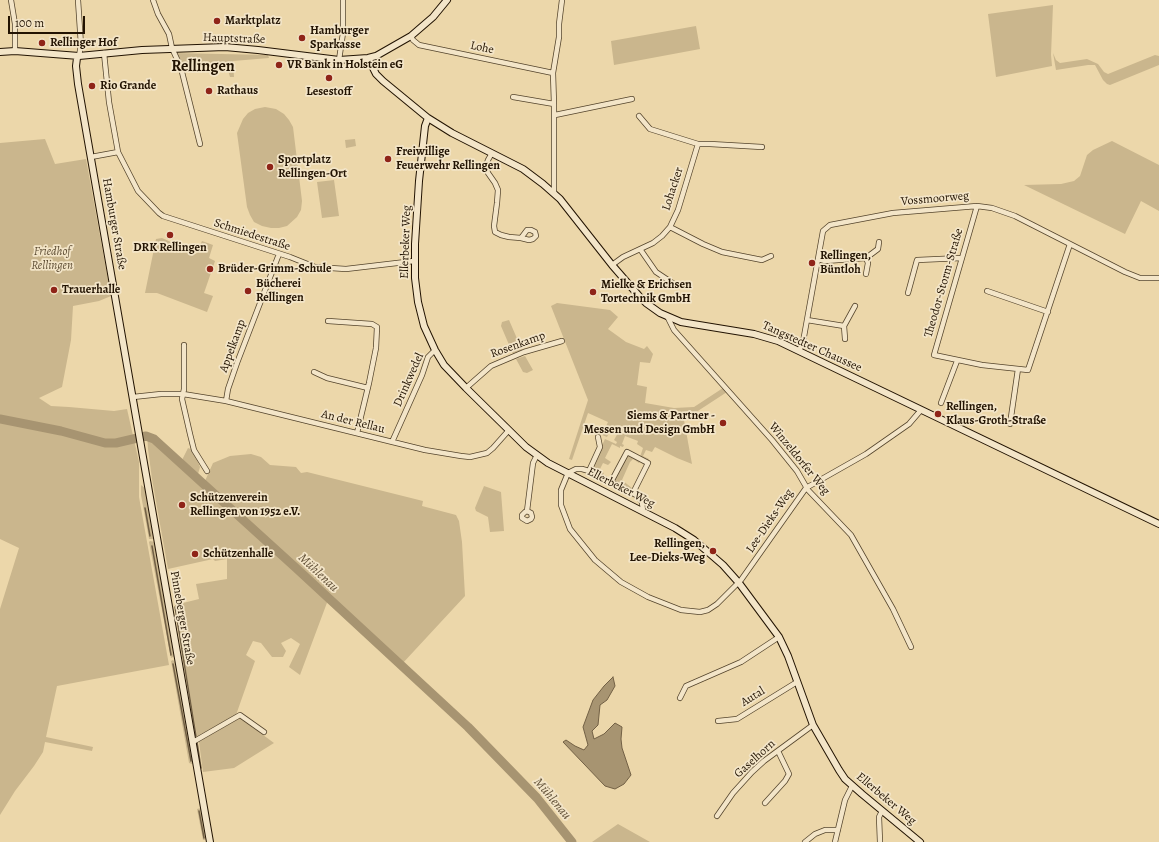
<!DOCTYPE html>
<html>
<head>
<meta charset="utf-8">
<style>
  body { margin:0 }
  #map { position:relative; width:1159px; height:842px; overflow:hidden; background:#ecd7aa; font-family:Alegreya,serif }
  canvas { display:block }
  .scale { position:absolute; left:8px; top:16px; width:77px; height:18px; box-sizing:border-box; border:2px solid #221302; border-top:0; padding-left:5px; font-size:12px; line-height:14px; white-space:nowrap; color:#221302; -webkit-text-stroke:3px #f3e5c8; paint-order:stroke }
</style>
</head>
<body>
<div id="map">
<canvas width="1159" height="842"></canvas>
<div class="scale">100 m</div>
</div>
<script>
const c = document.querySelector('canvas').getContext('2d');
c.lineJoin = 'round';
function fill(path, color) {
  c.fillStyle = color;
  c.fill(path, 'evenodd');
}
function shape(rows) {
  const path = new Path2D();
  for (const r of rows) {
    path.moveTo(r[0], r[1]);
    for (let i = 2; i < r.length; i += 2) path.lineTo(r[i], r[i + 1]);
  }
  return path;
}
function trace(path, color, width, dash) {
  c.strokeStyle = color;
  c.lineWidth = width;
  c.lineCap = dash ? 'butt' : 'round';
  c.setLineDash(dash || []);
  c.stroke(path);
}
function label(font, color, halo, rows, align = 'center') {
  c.font = font + ' Alegreya,serif';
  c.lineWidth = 3.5;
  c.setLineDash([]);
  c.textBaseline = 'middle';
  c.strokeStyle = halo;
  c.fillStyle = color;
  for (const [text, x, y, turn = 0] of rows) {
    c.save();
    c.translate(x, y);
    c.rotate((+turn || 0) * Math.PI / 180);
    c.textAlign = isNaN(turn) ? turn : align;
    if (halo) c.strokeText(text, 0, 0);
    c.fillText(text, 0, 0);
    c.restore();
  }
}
const green = shape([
  [1053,5,1051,55,1052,66,996,77,988,14],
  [696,26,700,49,614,65,611,41],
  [174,53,268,55,269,58,233,61,234,77,230,77,227,67,220,65,211,68,206,67,201,68,199,66,181,68],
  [1053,53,1056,60,1060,63,1087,59,1098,64,1104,72,1108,74,1155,55,1159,56,1159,65,1110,85,1107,84,1103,80,1095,65,1088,65,1056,70],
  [265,107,276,109,284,114,289,120,293,127,302,201,301,210,297,217,287,226,279,228,271,228,262,226,254,222,250,215,247,207,237,133,243,119,248,113,255,109],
  [45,139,55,164,86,159,111,296,99,301,73,306,71,340,62,387,39,398,51,406,69,407,114,411,127,409,139,462,139,497,169,665,57,686,46,737,93,747,92,751,45,742,43,752,34,766,15,791,0,815,0,609,19,548,0,539,0,143],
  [355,139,356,146,346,148,345,140],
  [1112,141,1159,165,1159,211,1141,201,1125,234,1024,185,1061,184,1074,181,1080,176,1087,155,1093,150],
  [334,180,339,216,322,218,317,182],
  [162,238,173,243,172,247,196,254,202,241,213,245,209,258,215,261,204,293,213,296,207,312,157,293,145,293,156,239],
  [557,303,610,310,618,317,608,329,626,342,644,349,647,346,653,354,650,363,640,362,637,385,647,387,645,403,674,408,694,407,723,388,727,392,684,420,692,464,677,458,655,447,652,452,646,450,643,456,649,459,648,461,640,457,643,448,637,444,638,441,625,436,622,444,624,445,623,447,620,446,620,448,612,444,605,458,611,462,608,465,603,463,599,471,604,473,602,476,592,471,591,468,605,439,616,444,617,442,614,440,618,433,611,429,607,437,602,435,608,422,588,413,572,460,569,459,588,400,551,306],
  [509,320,522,350,513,354,501,326,502,322],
  [525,356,533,370,527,373,523,372,516,359],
  [147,432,158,437,182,460,188,448,193,450,200,467,198,474,205,481,213,463,230,456,251,454,261,457,270,465,296,467,301,473,307,472,423,501,422,506,456,515,459,521,462,542,465,596,402,664,257,529,254,532,328,600,300,675,289,667,300,644,291,638,281,643,286,651,283,657,272,657,261,643,253,641,246,655,255,661,236,715,197,736,175,605,199,599,196,584,227,579,227,559,215,561,213,559,168,569,152,479,148,449],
  [627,454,644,462,645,464,644,465,640,462,639,463,633,459,630,462,622,480,633,489,630,491,615,483,614,481],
  [141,485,146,489,155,537,153,539,149,539,141,495],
  [484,486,501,492,504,531,490,532,488,517,476,511,475,508],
  [150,541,155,542,175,656,171,658,149,542],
  [173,660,176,663,194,763,192,764,189,763,171,661],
  [240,718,274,743,234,768,203,772,199,742],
  [201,808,206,838,205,840,203,840,197,809],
  [618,824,650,842,592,842]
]);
const water = shape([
  [613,677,615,686,607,700,600,705,598,725,592,731,594,739,604,734,615,723,622,727,621,739,622,748,631,775,624,784,615,789,605,786,563,742,566,740,575,746,584,750,588,745,583,727,593,700,604,686,613,677]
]);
const stream = shape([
  [131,439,132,442],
  [145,508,150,536],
  [152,546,171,655],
  [175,607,196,736],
  [173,664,191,761],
  [197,742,201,768],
  [199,811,204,838]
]);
const river = shape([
  [0,419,61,431,105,443,116,443,146,436,154,439,296,568,468,727,537,798,572,842]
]);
const street = shape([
  [11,0,15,24,15,51],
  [78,0,81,45,79,56],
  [153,0,158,14,169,34,172,48,181,68,200,144],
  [411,36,413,40,419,45,553,73],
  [104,53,109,102,118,152,138,191,159,213,163,216,290,257,315,267,346,269,414,261],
  [339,60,343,33,343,0],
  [513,97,554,104],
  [555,115,632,99],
  [639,116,650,129,698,144],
  [492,153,488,160,486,166,488,173,495,183,498,190,497,203,494,226,495,232,501,235,509,237,521,238,529,240,533,239,536,236,535,232,531,230,527,230,521,238],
  [91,157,118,152],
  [554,193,554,104,553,73,559,37,559,24,562,0],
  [977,206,934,355,982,365,1028,370,1070,244],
  [670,227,703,244,722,252,762,260,771,256],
  [640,249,656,272,677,286],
  [818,259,825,261,866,258,878,249,879,242],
  [612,265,623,257,653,243,662,236,670,227,678,210,698,144,710,144,762,147],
  [866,274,868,263,866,258],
  [987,291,1048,312],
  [908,293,917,260,962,258],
  [667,316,674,330,772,440,797,471,808,490,851,535,893,609,911,647],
  [807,320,844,326,845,339],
  [328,321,372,324,377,327,376,348,369,383,357,433],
  [844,326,855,306],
  [184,345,184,389,182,399,190,434,194,450,207,471],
  [799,351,803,342,823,231,830,225,893,213,977,206,992,208,1015,216,1125,272,1140,278,1159,278],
  [314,372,327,378,368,388],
  [466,388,491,366,524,352,562,341],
  [133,397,161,394,183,394,226,401,425,450,461,456,470,457,487,453,493,448,509,430],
  [226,401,228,389,237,363,279,254],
  [941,403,957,361],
  [1010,424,1018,369],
  [392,442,422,375,428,357,435,350],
  [589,471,600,447,598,437],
  [611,482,627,452,648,463,633,493],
  [527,511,531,513,532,517,531,519,527,521,522,518,522,515,525,512,527,511,533,463,537,455],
  [643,511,642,502,638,496,589,471,582,469,576,469,568,473,561,490,561,505,570,529,595,560,621,582,648,597,681,610,700,612,708,610,717,604,741,580,806,488,866,454,909,424,921,410],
  [680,698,686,686,741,662,779,637],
  [718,721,737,719,797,682],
  [193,742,240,715,264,732],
  [765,803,785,781,789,774,778,751],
  [717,816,733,793,752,772,764,761,813,725],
  [805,842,815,834,825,830,838,830],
  [835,842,845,800,852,786],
  [880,842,879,817,882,811]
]);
const secondary = shape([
  [0,52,15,51,79,56,142,50,225,47,258,50,339,60,368,58,376,56,411,36,433,17,447,0],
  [79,56,77,58,76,66,78,84,210,842],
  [368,58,376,74,383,81,428,118,452,133,523,169,543,184,560,199,612,265,639,296,646,303,660,313,681,322,693,324,754,334,778,341,1159,524],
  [428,118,425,126,419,181,415,244,415,278,418,302,424,326,435,350,444,365,466,388,526,447,548,463,675,528,694,540,723,565,739,583,779,637,788,656,813,725,839,770,845,779,862,794,920,842]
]);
const markers = [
  [217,21,4,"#8f2418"],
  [302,38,4,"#8f2418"],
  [42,43,4,"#8f2418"],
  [279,65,4,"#8f2418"],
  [329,78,4,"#8f2418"],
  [92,86,4,"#8f2418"],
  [209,91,4,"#8f2418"],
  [388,159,4,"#8f2418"],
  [270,167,4,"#8f2418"],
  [170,235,4,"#8f2418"],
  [812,263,4,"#8f2418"],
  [210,269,4,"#8f2418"],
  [54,290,4,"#8f2418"],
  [248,291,4,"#8f2418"],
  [593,292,4,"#8f2418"],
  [938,414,4,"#8f2418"],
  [723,423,4,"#8f2418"],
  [182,505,4,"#8f2418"],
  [713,551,4,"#8f2418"],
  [195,554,4,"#8f2418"]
];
const poiNames = [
  ["Marktplatz",225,21],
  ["Hamburger",310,31],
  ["Sparkasse",310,45],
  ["Rellinger Hof",50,43],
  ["VR Bank in Holstein eG",287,65],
  ["Rio Grande",100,86],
  ["Rathaus",217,91],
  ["Lesestoff",329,92,"center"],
  ["Freiwillige",396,152],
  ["Feuerwehr Rellingen",396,166],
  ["Sportplatz",278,160],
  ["Rellingen-Ort",278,174],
  ["DRK Rellingen",170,248,"center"],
  ["Rellingen,",820,256],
  ["Büntloh",820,270],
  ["Brüder-Grimm-Schule",218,269],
  ["Bücherei",256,284],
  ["Rellingen",256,298],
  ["Mielke & Erichsen",601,285],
  ["Tortechnik GmbH",601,299],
  ["Trauerhalle",62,290],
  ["Rellingen,",946,407],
  ["Klaus-Groth-Straße",946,421],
  ["Siems & Partner -",715,416,"right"],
  ["Messen und Design GmbH",715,430,"right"],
  ["Schützenverein",190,498],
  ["Rellingen von 1952 e.V.",190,512],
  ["Rellingen,",705,544,"right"],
  ["Lee-Dieks-Weg",705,558,"right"],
  ["Schützenhalle",203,554]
];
const streetNames = [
  ["Hauptstraße",234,39,2],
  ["Lohe",482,48,12],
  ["Lohacker",673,189,-72],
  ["Vossmoorweg",935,199,-5],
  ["Hamburger Straße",114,224,80],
  ["Schmiedestraße",252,235,18],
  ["Ellerbeker Weg",406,242,-88],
  ["Theodor-Storm-Straße",944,283,-74],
  ["Rosenkamp",518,345,-20],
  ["Appelkamp",233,346,-70],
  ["Tangstedter Chaussee",812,347,24],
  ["Drinkwedel",409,380,-66],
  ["An der Rellau",353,422,14],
  ["Winzeldorfer Weg",799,459,51],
  ["Ellerbeker Weg",621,488,27],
  ["Lee-Dieks-Weg",770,521,-56],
  ["Pinneberger Straße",182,618,80],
  ["Autal",753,697,-32],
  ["Gaselhorn",755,759,-42],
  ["Ellerbeker Weg",886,799,40]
];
const parkNames = [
  ["Friedhof",52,252],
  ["Rellingen",52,266]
];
const waterNames = [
  ["Mühlenau",318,573,43],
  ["Mühlenau",552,799,50]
];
const districtNames = [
  ["Rellingen",203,67]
];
fill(green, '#cab68d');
fill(water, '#a79471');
trace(water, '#726045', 1);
trace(stream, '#726045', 1.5);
trace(river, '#a79471', 9);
trace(street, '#54442c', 6);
trace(secondary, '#221302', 8);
trace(street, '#f3e5c8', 4.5);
trace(secondary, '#f3e5c8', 6);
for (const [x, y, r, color] of markers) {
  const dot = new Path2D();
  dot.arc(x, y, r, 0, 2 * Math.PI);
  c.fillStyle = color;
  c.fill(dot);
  trace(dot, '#f3e5c8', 1.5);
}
label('bold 12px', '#221302', '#f3e5c8', poiNames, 'left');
label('12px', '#221302', '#f3e5c8', streetNames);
label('italic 12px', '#5d4c33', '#f3e5c8', parkNames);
label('italic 13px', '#5e4d34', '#f3e5c8', waterNames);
label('bold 16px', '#221302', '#f3e5c8', districtNames);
</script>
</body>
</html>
